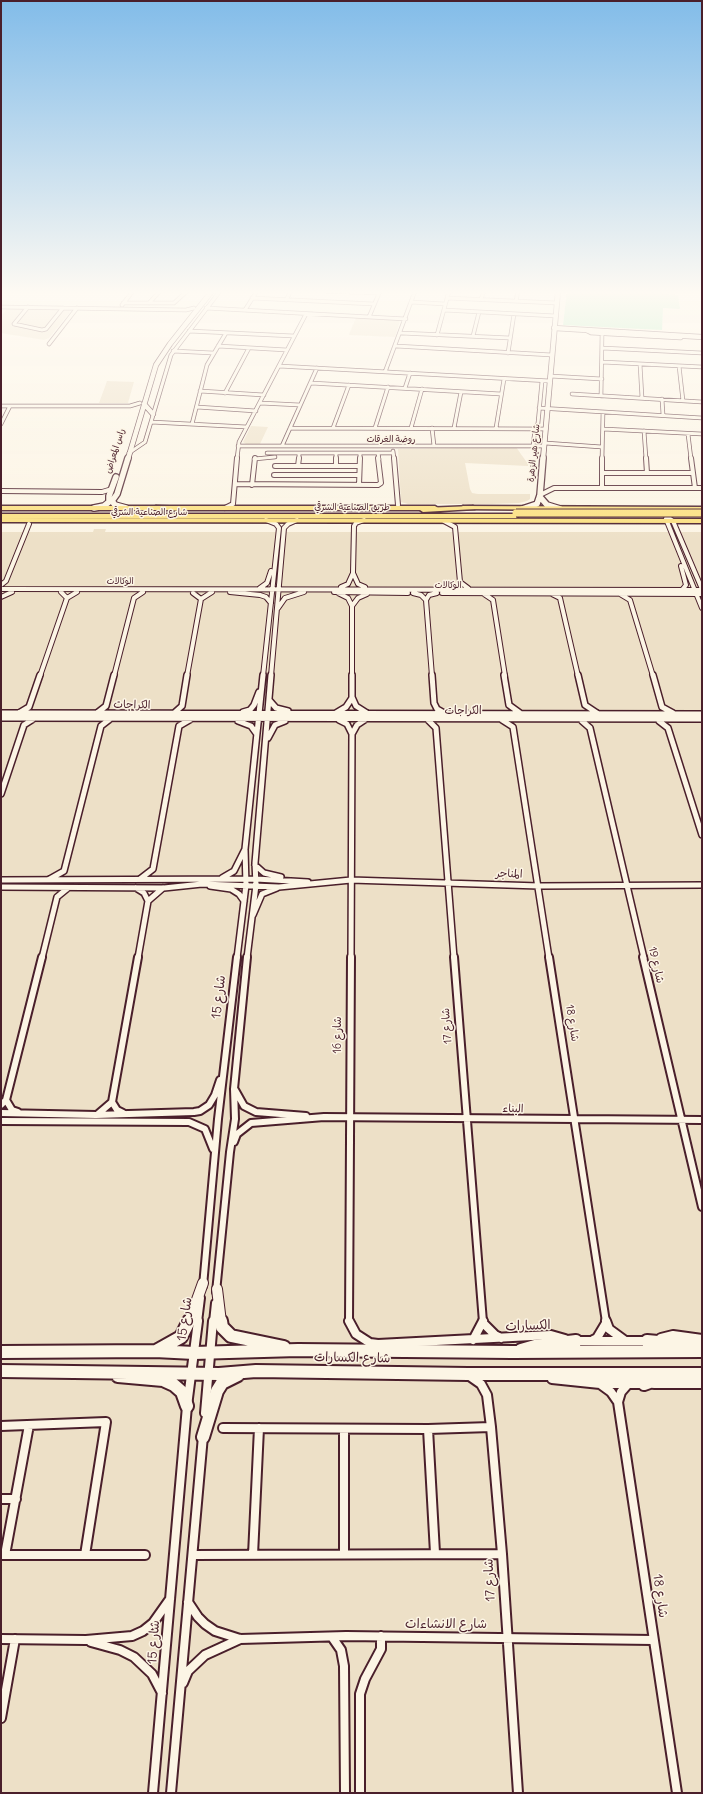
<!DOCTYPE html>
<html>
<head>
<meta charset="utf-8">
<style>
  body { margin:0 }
  #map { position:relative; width:703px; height:1794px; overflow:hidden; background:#fcf5e5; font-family:Delius,sans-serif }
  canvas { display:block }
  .frame { position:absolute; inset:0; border:2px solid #4a1f2b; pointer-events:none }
</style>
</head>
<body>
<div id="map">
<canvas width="703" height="1794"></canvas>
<div class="frame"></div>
</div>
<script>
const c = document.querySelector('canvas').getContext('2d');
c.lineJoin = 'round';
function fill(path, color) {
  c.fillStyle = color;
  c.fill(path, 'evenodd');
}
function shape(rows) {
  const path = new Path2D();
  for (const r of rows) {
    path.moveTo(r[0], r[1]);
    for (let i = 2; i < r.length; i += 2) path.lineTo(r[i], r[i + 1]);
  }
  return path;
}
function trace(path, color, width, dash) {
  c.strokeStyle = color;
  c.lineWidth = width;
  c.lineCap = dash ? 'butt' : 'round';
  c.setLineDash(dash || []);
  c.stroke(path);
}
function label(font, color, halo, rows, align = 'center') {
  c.font = font + ' Delius,"Playpen Sans Arabic",sans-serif';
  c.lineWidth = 3;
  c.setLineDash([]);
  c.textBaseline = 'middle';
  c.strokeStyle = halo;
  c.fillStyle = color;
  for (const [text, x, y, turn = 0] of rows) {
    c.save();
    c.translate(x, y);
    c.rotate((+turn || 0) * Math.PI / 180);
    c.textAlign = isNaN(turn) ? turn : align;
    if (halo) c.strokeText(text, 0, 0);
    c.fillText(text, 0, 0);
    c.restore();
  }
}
const built = shape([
  [12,308,68,309,71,311,49,338,44,340,1,333,1,316,7,309],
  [356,317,397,319,400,321,395,337,349,335],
  [107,381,134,382,128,403,99,403],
  [251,426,268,427,260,444,246,444,243,442],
  [516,447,528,464,528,466,465,463,470,489,472,493,478,494,530,494,530,499,527,501,519,503,492,504,408,504,401,502,398,449],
  [94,529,106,529,105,532,702,532,702,1793,1,1793,1,532,93,532]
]);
const green = shape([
  [567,291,664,291,665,294,678,295,680,309,663,308,662,330,563,325]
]);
const streetFar4 = shape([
  [322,291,379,293],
  [252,298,374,304],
  [447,298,557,303],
  [481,299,484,291],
  [286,300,291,291],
  [516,301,518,291],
  [411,302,445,304],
  [123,303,174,303,187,291],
  [149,303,160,291],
  [122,305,133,291],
  [1,307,186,310,194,308],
  [28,307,14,324,42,330,46,329,63,308],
  [206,308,406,319],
  [245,310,257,291],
  [444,310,556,316],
  [369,317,380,291],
  [189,331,294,336],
  [587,331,591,333,681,338],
  [401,333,510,338],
  [437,335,449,291],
  [473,336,479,312],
  [49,344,77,308],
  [218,346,287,350],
  [396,346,552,355],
  [602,348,702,353],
  [173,351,213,353],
  [508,353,514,314],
  [602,362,702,367],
  [640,364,642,398],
  [279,366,550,381],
  [679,366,683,401],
  [385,372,415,291],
  [550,376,602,379],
  [311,383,501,394],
  [405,388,410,373],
  [200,391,264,395],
  [225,393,249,348],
  [572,394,702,402],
  [601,396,602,335],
  [662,399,663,415],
  [260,403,300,405],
  [1,406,130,406,140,403],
  [197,407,256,411],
  [539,408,702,418],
  [151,422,247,427],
  [1,424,10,406],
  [192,424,207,365,226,333],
  [290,428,546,429],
  [333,428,349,385],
  [375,428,388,387],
  [411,428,422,389],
  [432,428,434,446],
  [454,428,461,392],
  [496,428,504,379],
  [603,429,702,434],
  [644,431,646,459],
  [688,434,691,459],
  [545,443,602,447],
  [238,446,544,446],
  [282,446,317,368],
  [533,446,535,429,538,423,542,381],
  [393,451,394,459],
  [129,453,145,442,171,355,220,291],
  [267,453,393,453],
  [336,453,336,459],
  [378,453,379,459],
  [237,459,239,442,306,314],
  [254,459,275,457],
  [299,459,299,453],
  [360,459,360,453],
  [602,459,603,412]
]);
const streetFar3 = shape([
  [336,458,336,466],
  [394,458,398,505],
  [646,458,647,473],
  [691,458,695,488],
  [275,466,359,466],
  [298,466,299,458],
  [602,473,693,473],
  [274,475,359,475],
  [235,484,378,485,381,483,378,458],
  [252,485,255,458],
  [359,485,360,458],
  [602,488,602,458],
  [1,491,102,492,112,489],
  [540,495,554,488,702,488],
  [225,508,233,504,237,458],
  [672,513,667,516,666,519,702,608],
  [665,515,673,521,702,589],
  [364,520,356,523,354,526,353,573,358,584,365,587],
  [444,521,455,527,460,582,468,588],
  [681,566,686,585,682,590],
  [1,585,6,581,29,524],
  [341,587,348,584,353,573],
  [260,588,267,583,271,571],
  [1,589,702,590],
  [61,592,67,598],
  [230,592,260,595,266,597,271,603],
  [334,592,408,593],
  [193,593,201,599],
  [338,593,348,598,352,606,352,676],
  [413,593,421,595,426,600,432,676],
  [442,593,702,594],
  [484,594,493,600,505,676],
  [552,594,560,598,578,676],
  [620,594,630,600,653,676],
  [1,597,12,592],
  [426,600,429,595,437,593],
  [352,606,358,598,367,594],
  [278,608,285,598,304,592],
  [40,676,67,598,77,592],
  [114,676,134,598,143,592],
  [187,676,201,599,212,592],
  [263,676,279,528,276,524,266,520],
  [271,676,284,528,288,524,297,520]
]);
const streetFar2 = shape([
  [352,675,352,697,356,706,367,713],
  [432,675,434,703,437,709,444,713],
  [504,675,509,705,520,713],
  [578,675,585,705,597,713],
  [653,675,662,707,673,713],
  [269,700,276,708,288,711],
  [243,712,250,710,254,705,259,692],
  [1,713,702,714],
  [19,713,29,707,40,675],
  [97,713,106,706,114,675],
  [336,713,346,707,352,698],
  [173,714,182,706,187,675],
  [1,718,702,719],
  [427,719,436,728,454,958],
  [339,720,347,724,352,734],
  [502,720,513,727,549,958],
  [238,721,251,726,256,733],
  [582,721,590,728,644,958],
  [659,721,668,728,702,835],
  [268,738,275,725,285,721],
  [1,794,24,725,35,718],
  [255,865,264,873,281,877],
  [222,878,234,871,245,849],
  [140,879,153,869,179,726,191,719],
  [1,880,256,879,308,882],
  [48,880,64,871,101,726,110,719],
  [210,886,231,889,239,894,244,901],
  [1,887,164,888,202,884,279,887,351,880,539,886,702,885],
  [136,888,144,893,148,901,138,958],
  [148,901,163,888],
  [253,915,262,894,277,888],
  [42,958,57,897,68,888],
  [237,958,246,885,245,849,263,675],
  [247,958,256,885,255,863,271,675],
  [351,958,352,734,357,725,366,719]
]);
const streetFar1 = shape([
  [454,957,483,1322],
  [549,957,606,1322],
  [643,957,702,1207],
  [235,1090,244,1106,256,1112,306,1116],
  [6,1100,12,1110,18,1112],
  [112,1102,117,1110,123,1113],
  [1,1105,6,1100,42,957],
  [1,1113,96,1115,194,1112,200,1111,209,1105,215,1095,220,1080],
  [98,1114,112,1102,138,957],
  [1,1121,189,1122,205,1129,213,1149],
  [234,1142,237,1134,251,1123,324,1117,702,1120],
  [203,1286,218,1119,237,957],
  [216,1292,230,1152,235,1119,234,1089,247,957],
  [198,1322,201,1298],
  [213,1322,215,1303],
  [349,1322,351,957]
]);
const street = shape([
  [349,1321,356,1334,370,1343,378,1344,551,1335,565,1339],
  [606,1321,609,1329,624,1340],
  [483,1323,495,1335,501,1338],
  [661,1338,673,1335,702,1339],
  [473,1340,483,1321],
  [593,1340,597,1338,606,1323],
  [575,1341,647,1341],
  [471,1377,481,1384,487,1395,491,1427,502,1554,518,1793],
  [552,1379,600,1384,645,1384],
  [600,1384,611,1392,618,1402],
  [628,1384,621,1392,618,1402,677,1793],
  [654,1384,702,1384],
  [205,1413,213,1321],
  [1,1426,106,1422,85,1555],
  [223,1428,428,1429,491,1427],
  [344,1429,344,1554],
  [428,1429,435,1553],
  [1,1499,16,1499],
  [1,1555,145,1555],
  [5,1555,29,1425],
  [193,1555,502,1554],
  [253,1555,259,1428],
  [188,1602,198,1617,205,1624,215,1631,240,1639,346,1636,653,1640],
  [332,1637,341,1650,344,1666,345,1793],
  [1,1639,86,1640,132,1636,143,1631,153,1623,170,1599],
  [91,1642,120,1650,134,1657,152,1674,162,1693],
  [183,1683,188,1671,205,1655,240,1639],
  [1,1718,15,1639],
  [153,1793,187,1406,198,1321],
  [171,1793,203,1436],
  [360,1793,360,1694,365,1679,381,1649,381,1636]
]);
const secondaryFar3 = shape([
  [554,328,702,337],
  [144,404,153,414],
  [128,459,156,365,170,344,212,291],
  [543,459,558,291]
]);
const secondaryFar2 = shape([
  [540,497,547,505,560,509],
  [94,508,104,506,109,502,109,496,116,477],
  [126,508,115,505,112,501,117,494,128,458],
  [522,509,537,504,540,495,543,458]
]);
const secondaryFar1 = shape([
  [217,1289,221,1322],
  [189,1322,203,1283]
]);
const secondary = shape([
  [221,1321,222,1327,231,1336,284,1347],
  [647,1341,691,1345,701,1348],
  [521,1350,535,1346,576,1341],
  [156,1351,181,1337,189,1321],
  [1,1352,155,1351,194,1353,298,1350,512,1352,702,1351],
  [1,1371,219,1374,256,1371,468,1374,702,1374],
  [118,1376,163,1380,174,1385,182,1392,187,1406],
  [644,1384,666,1376],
  [203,1437,217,1391,222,1383,238,1375]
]);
const primary = shape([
  [1,506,435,506,438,508,435,510,1,510,1,506],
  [463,506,702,507,702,511,461,509,460,508,463,506],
  [1,518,702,519,702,523,1,522,1,518]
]);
const highway = shape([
  [156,506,183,507,186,509,183,511,154,509,153,508,156,506],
  [473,506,475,507,475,509,423,512,420,510,423,508,473,506],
  [1,514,516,514,519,516,516,518,1,518,1,514]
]);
const highwayBridge = shape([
  [516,513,702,513]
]);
const farStreetnames = [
  ["روضة الغرقات",391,439],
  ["راس المعراض",115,451,-72],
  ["شارع هير الزهرة",534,453,-84],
  ["طريق الصناعية الشرقي",352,507],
  ["شارع الصناعية الشرقي",149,512],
  ["الوكالات",120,581],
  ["الوكالات",448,585]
];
const streetNames = [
  ["الكراجات",132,705,1],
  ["الكراجات",463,711],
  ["المناجر",509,874,2],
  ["شارع 19",656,965,77],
  ["شارع 18",572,1023,81],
  ["شارع 17",447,1026,-94],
  ["شارع 16",338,1035,-90],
  ["البناء",513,1109,1]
];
const nearStreetnames = [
  ["شارع 15",219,997,-83],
  ["شارع 15",185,1319,-82],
  ["الكسارات",528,1326,-2],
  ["شارع الكسارات",352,1358,1],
  ["شارع 17",490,1580,-93],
  ["شارع 18",660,1596,82],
  ["شارع الانشاءات",446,1624],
  ["شارع 15",154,1642,-86]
];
fill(built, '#ede0c7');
fill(green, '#a3edbc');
trace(streetFar4, '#4a1f2b', 4.5);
trace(streetFar3, '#4a1f2b', 6);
trace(streetFar2, '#4a1f2b', 8);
trace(streetFar1, '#4a1f2b', 10);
trace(street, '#4a1f2b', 12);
trace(secondaryFar3, '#4a1f2b', 6);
trace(secondaryFar2, '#4a1f2b', 8);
trace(secondaryFar1, '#4a1f2b', 12);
trace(secondary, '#4a1f2b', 16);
trace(primary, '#4a1f2b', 3);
trace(highway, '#4a1f2b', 3);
trace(streetFar4, '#fcf5e5', 3);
trace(streetFar3, '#fcf5e5', 4);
trace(streetFar2, '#fcf5e5', 5);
trace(streetFar1, '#fcf5e5', 6);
trace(street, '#fcf5e5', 8);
trace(secondaryFar3, '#fcf5e5', 4.5);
trace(secondaryFar2, '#fcf5e5', 5.5);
trace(secondaryFar1, '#fcf5e5', 10);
trace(secondary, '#fcf5e5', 12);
fill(primary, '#fbe080');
fill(highway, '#fbe080');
trace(highwayBridge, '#4a1f2b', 9, []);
trace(highwayBridge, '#fbe080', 7);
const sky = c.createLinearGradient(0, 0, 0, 542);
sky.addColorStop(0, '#82bce9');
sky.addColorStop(0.54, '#fefaf3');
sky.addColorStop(1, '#fefaf300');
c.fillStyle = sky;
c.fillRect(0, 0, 703, 542);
label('9px', '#4a1f2b', '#fcf5e5', farStreetnames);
label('11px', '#4a1f2b', '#fcf5e5', streetNames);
label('13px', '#4a1f2b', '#fcf5e5', nearStreetnames);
</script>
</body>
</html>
